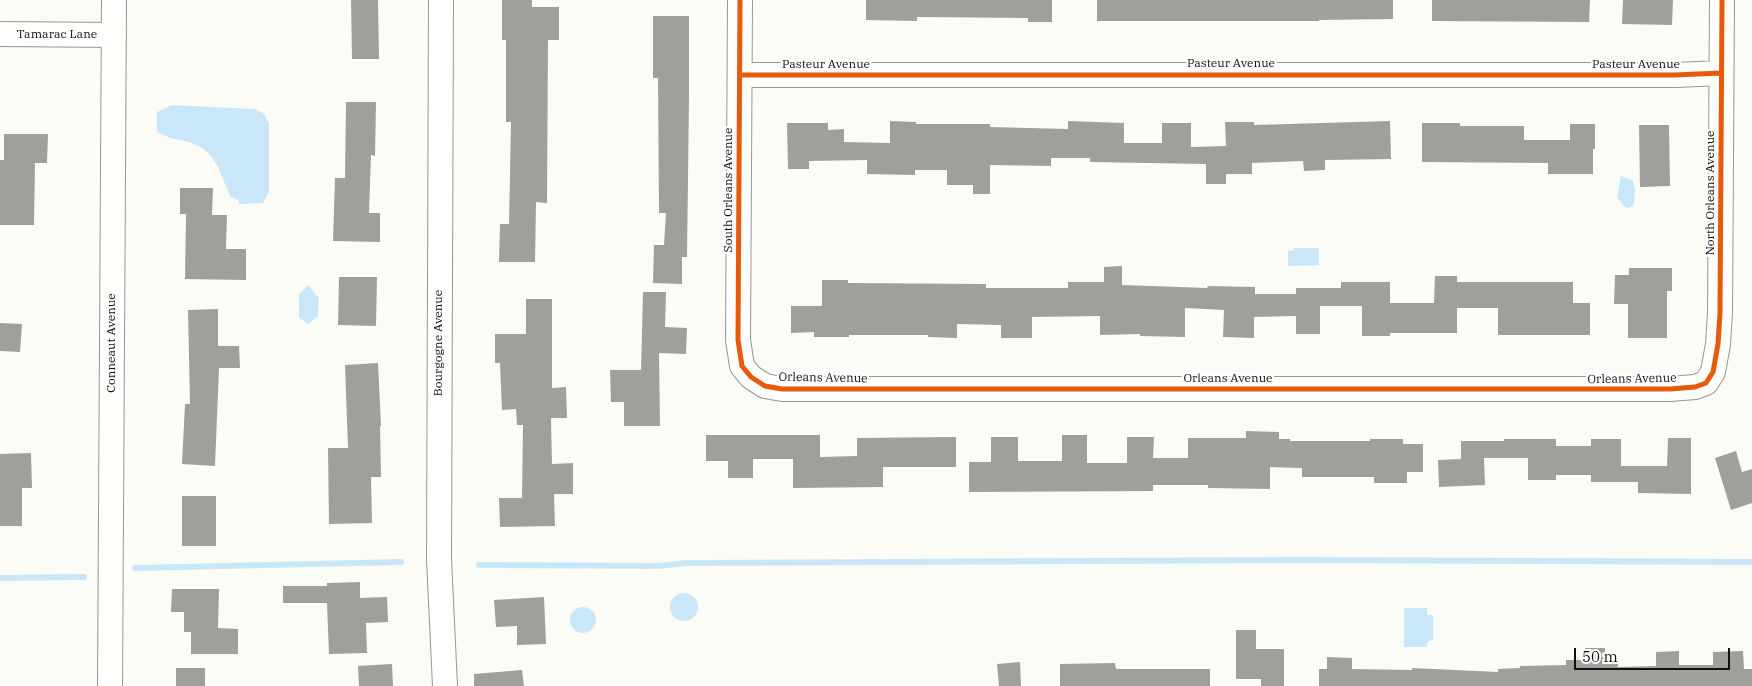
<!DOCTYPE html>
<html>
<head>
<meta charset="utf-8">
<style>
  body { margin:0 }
  #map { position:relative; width:1752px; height:686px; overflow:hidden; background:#fcfcf7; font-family:"IBM Plex Serif",serif }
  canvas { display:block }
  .scale { position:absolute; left:1574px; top:648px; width:156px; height:22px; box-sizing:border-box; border:2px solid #101010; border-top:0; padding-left:6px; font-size:15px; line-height:18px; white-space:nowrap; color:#101010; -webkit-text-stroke:4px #fff; paint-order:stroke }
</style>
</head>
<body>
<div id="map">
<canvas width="1752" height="686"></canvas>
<div class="scale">50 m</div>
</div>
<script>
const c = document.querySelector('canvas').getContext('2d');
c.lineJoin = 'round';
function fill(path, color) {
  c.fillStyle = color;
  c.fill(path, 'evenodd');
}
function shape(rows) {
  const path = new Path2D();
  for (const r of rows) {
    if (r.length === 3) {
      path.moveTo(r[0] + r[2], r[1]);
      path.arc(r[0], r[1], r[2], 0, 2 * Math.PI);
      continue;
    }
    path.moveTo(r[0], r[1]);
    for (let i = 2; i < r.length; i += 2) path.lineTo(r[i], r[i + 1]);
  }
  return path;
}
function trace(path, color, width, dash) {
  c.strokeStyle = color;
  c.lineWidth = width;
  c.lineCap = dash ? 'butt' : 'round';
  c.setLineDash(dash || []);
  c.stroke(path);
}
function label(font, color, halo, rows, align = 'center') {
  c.font = font + ' "IBM Plex Serif",serif';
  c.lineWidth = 5;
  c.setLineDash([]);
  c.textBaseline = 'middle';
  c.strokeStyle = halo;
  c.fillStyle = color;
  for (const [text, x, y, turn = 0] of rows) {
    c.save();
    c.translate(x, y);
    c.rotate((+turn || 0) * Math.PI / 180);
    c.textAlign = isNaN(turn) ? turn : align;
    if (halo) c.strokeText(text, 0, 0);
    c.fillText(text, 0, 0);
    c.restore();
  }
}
const water = shape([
  [172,105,255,109,263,113,269,123,269,192,263,203,239,204,239,201,230,196,218,167,211,156,202,148,189,142,170,138,157,132,157,112],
  [1621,176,1632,180,1633,182,1635,189,1634,203,1632,207,1626,208,1617,198],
  [1293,248,1319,248,1319,265,1288,266,1288,251,1294,250],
  [308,285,319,298,318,316,308,324,299,317,299,294],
  [684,607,14],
  [583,620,13],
  [1404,608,1427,608,1427,615,1433,615,1433,640,1428,641,1427,647,1404,647]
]);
const stream = shape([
  [479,565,659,566,686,563,1299,560,1752,562],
  [135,568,401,562],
  [0,578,84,577]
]);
const building = shape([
  [351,0,378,0,379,59,352,59],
  [502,0,532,0,532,7,559,7,559,40,548,40,547,203,536,202,535,262,499,262,500,224,509,224,511,122,506,122,506,40,502,40],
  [866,0,1052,0,1052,22,1028,22,1028,18,917,17,917,21,866,20],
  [1097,0,1393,0,1393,19,1319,20,1319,21,1097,21],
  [1432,0,1590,0,1589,22,1432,21],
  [1623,0,1673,0,1672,25,1622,24],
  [653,16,689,16,689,99,687,257,682,257,682,284,653,283,654,245,664,245,666,213,659,213,658,78,653,78],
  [346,102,376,102,375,156,371,155,369,213,380,213,380,242,333,241,335,178,345,178],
  [890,121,916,122,916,124,990,124,990,127,1068,129,1068,121,1124,123,1124,143,1162,143,1162,123,1191,123,1191,147,1226,146,1225,122,1254,122,1254,125,1390,121,1391,159,1325,160,1325,170,1304,171,1303,161,1252,163,1252,174,1226,174,1226,184,1206,184,1206,164,1090,162,1090,158,1051,158,1051,166,990,165,990,194,973,194,973,185,947,185,947,170,915,170,915,175,867,174,867,160,809,161,809,169,788,169,787,123,828,123,828,130,844,129,844,142,890,143],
  [1422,123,1460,123,1460,126,1524,126,1524,140,1570,140,1570,124,1595,124,1595,149,1593,149,1593,174,1548,174,1548,163,1422,162],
  [1639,125,1669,125,1670,186,1640,187],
  [4,134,48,134,47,163,35,163,34,225,0,225,0,160,4,160],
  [180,188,213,188,212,215,227,215,226,249,246,249,246,280,185,279,186,214,180,214],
  [1122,266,1122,285,1207,288,1208,286,1255,287,1255,294,1296,294,1296,288,1341,288,1341,282,1390,282,1390,303,1434,303,1435,276,1457,276,1457,282,1573,282,1573,303,1590,303,1590,335,1498,335,1498,308,1457,308,1457,333,1390,333,1390,336,1362,336,1362,306,1320,306,1320,334,1296,334,1296,316,1254,317,1254,338,1223,337,1224,310,1185,308,1185,337,1140,336,1140,334,1100,335,1100,316,1032,317,1032,338,1001,338,1001,325,957,324,957,338,928,337,928,335,849,335,849,337,814,337,814,332,791,333,791,306,822,306,822,280,848,280,848,283,986,284,986,288,1068,288,1068,282,1104,282,1104,267],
  [1629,268,1672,268,1672,291,1667,291,1667,338,1628,338,1628,304,1614,304,1615,275,1629,275],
  [339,277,377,277,376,326,338,325],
  [643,292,666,292,665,327,687,328,686,354,659,353,660,426,624,426,624,402,611,402,610,370,641,370],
  [526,299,552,299,552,388,566,387,567,418,551,418,552,464,573,463,573,494,554,494,555,526,500,527,499,498,522,498,523,425,517,425,516,409,502,410,500,363,495,363,495,334,526,334],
  [218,309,218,346,239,346,240,368,219,368,215,466,182,464,185,404,190,404,188,310],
  [0,323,22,324,20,352,0,351],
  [378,363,381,426,380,426,381,477,371,477,372,523,329,524,328,448,348,448,345,365],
  [1246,431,1279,432,1279,439,1290,439,1290,441,1370,441,1370,439,1403,439,1403,444,1423,444,1423,472,1407,472,1407,483,1374,483,1374,477,1302,477,1302,468,1270,467,1270,489,1208,488,1208,485,1153,485,1153,491,969,492,969,462,991,462,991,437,1018,437,1018,461,1062,461,1062,435,1087,435,1087,463,1127,463,1127,437,1154,437,1153,458,1188,458,1188,438,1246,438],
  [706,435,820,435,820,457,857,456,857,438,956,437,956,467,883,467,883,487,793,488,793,459,753,459,753,478,728,478,728,461,706,461],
  [1668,438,1691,438,1691,494,1638,493,1638,482,1591,482,1591,475,1556,475,1556,480,1528,480,1528,458,1484,458,1485,485,1439,487,1438,460,1461,459,1461,441,1504,441,1504,439,1556,439,1556,446,1591,446,1591,439,1621,439,1621,466,1667,466],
  [1736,451,1742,472,1752,469,1752,503,1731,510,1715,458],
  [31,453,32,488,22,488,22,526,0,526,0,454],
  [182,496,216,496,216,546,182,546],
  [360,582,360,598,387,597,388,622,366,623,367,653,329,654,327,603,283,603,283,586,327,586,327,583],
  [172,589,219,589,218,628,238,629,238,654,191,654,191,632,184,632,184,612,171,612],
  [544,597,546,644,517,645,517,626,496,627,494,600],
  [1236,630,1256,630,1256,649,1284,649,1284,686,1261,686,1261,679,1236,679],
  [1585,648,1605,648,1605,660,1618,660,1618,667,1656,666,1656,652,1679,651,1679,665,1713,665,1713,652,1743,651,1744,669,1752,669,1752,686,1319,686,1319,669,1327,669,1327,657,1352,658,1352,669,1412,670,1412,668,1498,672,1498,669,1520,668,1520,666,1566,665,1566,660,1585,660],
  [1020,662,1021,686,999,686,997,664],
  [1115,663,1116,669,1210,669,1210,686,1060,686,1060,664],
  [392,664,393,686,359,686,358,666],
  [176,668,205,668,205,686,176,686],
  [522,670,524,686,474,686,474,674]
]);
const minor = shape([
  [441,0,439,559,445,686],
  [740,0,738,340,742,366,751,377,765,386,782,389,1670,389,1695,387,1706,383,1713,372,1718,344,1720,313,1722,0],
  [0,34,114,35],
  [740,75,1675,75,1721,73],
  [110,686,114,0]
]);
const cycleway = shape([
  [740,0,738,340,742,366,751,377,765,386,782,389,1670,389,1695,387,1706,383,1713,372,1718,344,1720,313,1722,0],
  [740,75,1675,75,1721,73]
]);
const streetNames = [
  ["Tamarac Lane",57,35],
  ["Pasteur Avenue",1231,64],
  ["Pasteur Avenue",826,65],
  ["Pasteur Avenue",1636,65],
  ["South Orleans Avenue",729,190,-90],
  ["North Orleans Avenue",1711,193,-90],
  ["Conneaut Avenue",112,343,-90],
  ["Bourgogne Avenue",439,343,-90],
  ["Orleans Avenue",823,378,1],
  ["Orleans Avenue",1228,379],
  ["Orleans Avenue",1632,379,-1]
];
fill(water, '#cae7fa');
trace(stream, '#cae7fa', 6);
fill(building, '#a09f9c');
trace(minor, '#969694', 26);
trace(minor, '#fffffe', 24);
trace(cycleway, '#e8590c', 5);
label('12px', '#101010', '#fff', streetNames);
</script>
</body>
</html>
